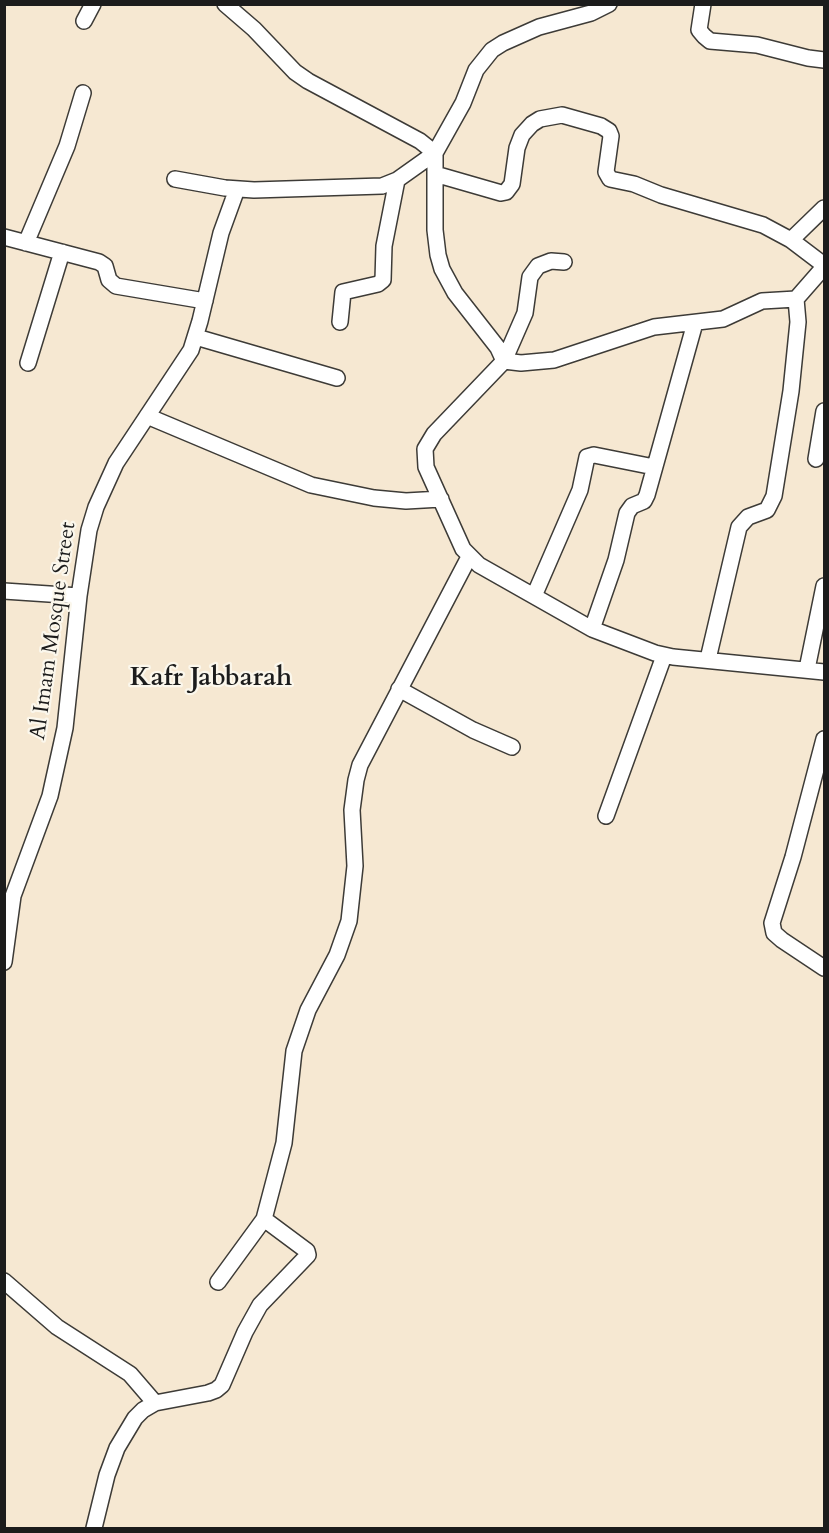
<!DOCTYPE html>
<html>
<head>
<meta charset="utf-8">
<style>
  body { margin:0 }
  #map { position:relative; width:829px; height:1533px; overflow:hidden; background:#f6e8d2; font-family:Cardo,serif }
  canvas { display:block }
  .frame { position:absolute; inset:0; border:6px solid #1c1c1c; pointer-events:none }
</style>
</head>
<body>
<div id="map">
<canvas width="829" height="1533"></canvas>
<div class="frame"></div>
</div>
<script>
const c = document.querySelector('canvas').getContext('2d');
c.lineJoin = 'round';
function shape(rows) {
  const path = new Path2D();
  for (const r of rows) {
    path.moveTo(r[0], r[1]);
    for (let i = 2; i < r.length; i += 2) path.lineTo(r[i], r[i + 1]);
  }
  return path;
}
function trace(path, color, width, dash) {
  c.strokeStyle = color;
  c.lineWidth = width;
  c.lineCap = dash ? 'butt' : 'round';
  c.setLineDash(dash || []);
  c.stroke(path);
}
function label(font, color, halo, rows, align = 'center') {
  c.font = font + ' Cardo,serif';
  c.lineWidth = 4.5;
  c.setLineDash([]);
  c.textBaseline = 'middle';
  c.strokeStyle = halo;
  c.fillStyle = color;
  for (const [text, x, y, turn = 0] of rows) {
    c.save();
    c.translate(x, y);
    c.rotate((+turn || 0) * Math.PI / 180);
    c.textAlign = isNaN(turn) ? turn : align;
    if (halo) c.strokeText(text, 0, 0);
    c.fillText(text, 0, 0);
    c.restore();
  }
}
const minor = shape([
  [703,4,699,30,704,36,710,41,757,45,808,58,824,60],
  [84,21,93,4],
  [435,174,501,193,506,192,512,184,517,148,522,135,532,124,540,119,562,115,601,126,609,131,611,136,606,172,610,179,634,184,661,195,763,225,791,240,824,265],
  [175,179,225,188,254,190,382,186,397,180,435,153,420,141,308,81,295,72,254,29,225,4],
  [4,237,99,262,105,266,109,280,116,286,205,301],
  [791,240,824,208],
  [26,243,67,146,83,93],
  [564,262,551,261,538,266,530,277,525,313,504,361,434,434,425,449,426,467,463,549,479,565,592,629,655,653,673,657,824,672],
  [340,322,343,292,378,284,383,280,384,246,397,180],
  [196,337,337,378],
  [504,361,498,348,455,293,442,269,438,255,435,230,435,153,463,103,476,70,492,50,503,43,539,27,591,13,609,4],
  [504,361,521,363,554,360,654,327,723,319,762,301,796,299],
  [28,363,62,252],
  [147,416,311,485,374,498,406,501,441,499],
  [816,459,824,411],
  [4,591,79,596],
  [534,596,580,490,587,457,594,455,654,467],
  [592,629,616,560,627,513,632,506,644,501,647,495,695,323],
  [708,659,739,527,748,517,767,510,774,496,791,391,798,322,796,299,824,267],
  [807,669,824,586],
  [399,689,473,730,512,747],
  [824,739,793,857,772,923,774,933,782,940,824,968],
  [606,816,664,656],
  [4,962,13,896,50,796,65,728,79,596,89,530,96,507,116,463,191,350,200,321,221,233,237,189],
  [4,1281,57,1327,130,1374,155,1403],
  [218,1282,264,1219,284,1143,294,1051,308,1010,337,955,349,921,355,866,352,810,356,780,360,765,469,557],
  [94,1528,107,1475,117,1448,135,1418,143,1410,155,1403,208,1393,216,1390,222,1385,245,1332,260,1305,308,1255,307,1251,264,1219]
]);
const streetNames = [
  ["Al Imam Mosque Street",54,631,-82]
];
const quarterNames = [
  ["Kafr Jabbarah",211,679]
];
trace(minor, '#3d3b37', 18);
trace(minor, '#fff', 15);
label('22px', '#1c1c1c', '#fbf7ec', streetNames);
label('bold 26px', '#1c1c1c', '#fbf7ec', quarterNames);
</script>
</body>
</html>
